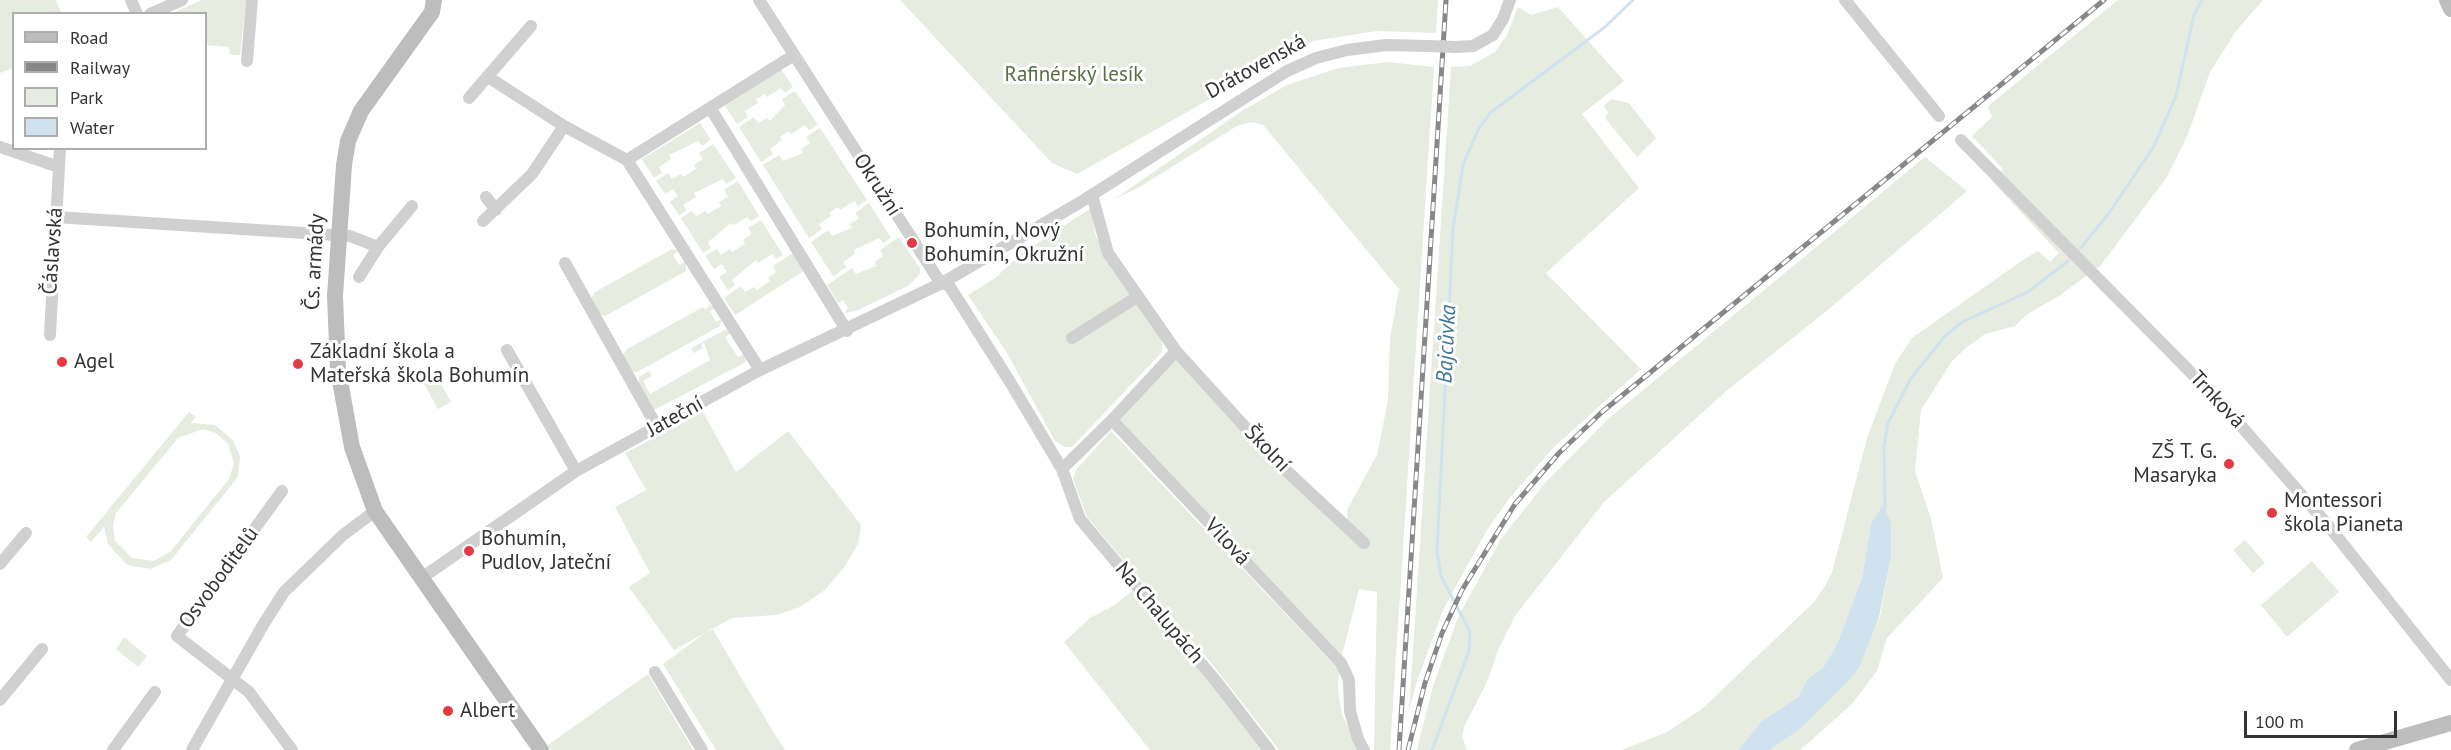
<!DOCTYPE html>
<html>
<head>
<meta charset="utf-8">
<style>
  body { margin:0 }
  #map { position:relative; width:2451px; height:750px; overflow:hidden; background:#fff; font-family:"PT Sans",sans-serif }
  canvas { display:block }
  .legend { position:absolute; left:12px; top:12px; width:195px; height:138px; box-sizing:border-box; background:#fff; border:2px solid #adadad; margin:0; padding:8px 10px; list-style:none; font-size:18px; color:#333 }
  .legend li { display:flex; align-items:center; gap:12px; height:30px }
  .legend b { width:30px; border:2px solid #adadad }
  .scale { position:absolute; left:2244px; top:711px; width:153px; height:27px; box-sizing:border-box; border:3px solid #333; border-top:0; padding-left:8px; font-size:18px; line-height:21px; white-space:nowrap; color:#333; -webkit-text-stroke:4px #fff; paint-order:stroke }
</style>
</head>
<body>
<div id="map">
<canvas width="2451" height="750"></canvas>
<ul class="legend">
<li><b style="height:8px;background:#bdbdbd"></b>Road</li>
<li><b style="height:8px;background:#888"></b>Railway</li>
<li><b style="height:16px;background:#e6ecdf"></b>Park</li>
<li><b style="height:16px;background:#cfe2ee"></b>Water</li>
</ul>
<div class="scale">100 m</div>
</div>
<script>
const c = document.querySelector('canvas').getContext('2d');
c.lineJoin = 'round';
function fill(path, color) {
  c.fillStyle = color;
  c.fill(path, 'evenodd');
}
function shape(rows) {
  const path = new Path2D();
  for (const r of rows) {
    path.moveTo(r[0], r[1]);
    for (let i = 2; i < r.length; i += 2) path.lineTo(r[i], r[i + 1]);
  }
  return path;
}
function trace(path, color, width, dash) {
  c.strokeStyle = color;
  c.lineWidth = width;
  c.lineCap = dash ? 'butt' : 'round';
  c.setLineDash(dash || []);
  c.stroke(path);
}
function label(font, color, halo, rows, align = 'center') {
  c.font = font + ' "PT Sans",sans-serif';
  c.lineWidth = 6;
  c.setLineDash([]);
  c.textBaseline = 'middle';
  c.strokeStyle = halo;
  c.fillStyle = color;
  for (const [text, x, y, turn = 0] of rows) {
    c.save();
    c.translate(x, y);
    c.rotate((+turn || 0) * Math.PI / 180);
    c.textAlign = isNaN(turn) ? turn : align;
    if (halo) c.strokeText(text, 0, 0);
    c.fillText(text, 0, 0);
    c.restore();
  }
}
const green = shape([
  [0,0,56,0,61,13,14,14,13,68,0,73],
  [202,0,246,0,240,55,230,55,229,47,206,45,206,14,170,14],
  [900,0,1438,0,1436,33,1377,31,1313,41,1077,174,1052,163],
  [2118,0,2263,0,2236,31,2210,72,2188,134,2167,177,2101,265,2059,296,2029,313,2015,326,1985,334,1967,347,1952,361,1921,410,1915,471,1931,519,1943,578,1887,638,1877,671,1852,704,1800,750,1770,750,1800,729,1845,685,1880,617,1891,558,1871,524,1862,578,1837,644,1823,668,1808,680,1798,697,1761,722,1738,750,1622,750,1667,732,1702,709,1812,604,1826,585,1832,572,1868,435,1895,364,1912,338,2023,260,2038,251,2050,262,2059,253,1992,181,2003,169,1972,136,1992,117,1988,106],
  [1518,7,1531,15,1558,7,1624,81,1582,114,1639,188,1546,273,1641,369,1553,448,1509,499,1487,530,1443,610,1417,681,1409,711,1451,67,1470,66,1495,52,1507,35],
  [1388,62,1434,67,1390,750,1374,750,1377,592,1359,589,1342,655,1119,422,1176,358,1348,531,1347,510,1377,455,1388,400,1390,338,1399,289,1263,125,1251,122,1237,126,1143,185,1113,200,1242,111,1287,85,1339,68],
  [781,69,793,87,785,93,781,88,767,97,765,94,756,99,758,103,745,111,748,117,737,124,725,106],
  [795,91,818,125,809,130,805,125,791,134,789,131,780,137,782,140,770,149,773,154,761,162,739,127,754,117,758,123,767,118,770,121,785,105,782,99],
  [1611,99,1629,103,1656,138,1637,157,1605,118,1608,112,1604,106],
  [700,123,711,140,702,146,698,141,669,155,671,159,659,167,662,173,654,178,642,159],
  [820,128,867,200,858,206,854,201,840,210,838,207,829,213,831,216,819,224,822,229,809,238,763,165,779,155,783,161,803,153,801,149,810,143,806,137],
  [713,144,736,178,726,184,723,179,694,193,696,197,683,205,687,210,679,215,670,202,678,196,673,189,665,194,656,181,668,173,672,179,681,174,683,177,696,169,694,165,703,159,699,153],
  [1925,157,1967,191,1829,309,1725,392,1604,502,1515,616,1499,648,1487,682,1464,727,1462,736,1467,750,1417,750,1433,686,1458,617,1501,539,1545,483,1608,419],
  [738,181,759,216,751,221,747,217,734,225,731,223,708,242,711,248,703,253,681,218,692,211,696,217,705,211,708,214,721,206,719,202,728,197,724,190],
  [869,203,891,238,883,243,879,238,854,250,855,254,843,262,847,267,833,276,811,242,828,230,832,236,852,228,850,224,859,218,855,213],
  [1091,208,1095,234,1112,270,1162,338,1162,352,1072,447,1065,447,1055,441,1007,353,968,295,995,278,1021,254],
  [761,220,783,255,776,259,772,254,758,263,756,260,732,280,735,285,728,290,719,277,727,272,722,264,714,269,705,256,717,249,721,255,730,249,732,252,745,244,743,240,752,234,748,228],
  [899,237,920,269,920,274,908,286,856,311,844,313,848,308,843,300,838,303,827,285,852,268,856,274,876,266,875,262,883,256,880,250],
  [672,249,678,251,673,255,679,265,686,261,686,271,605,316,599,314,591,298,595,292],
  [794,252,805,270,735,315,724,298,741,286,745,292,754,287,757,290,770,281,768,278,776,272,773,266],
  [708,304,715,308,710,311,716,322,722,319,720,326,637,372,633,372,623,355,627,349,703,307,705,309,709,307],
  [727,329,731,333,725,337,738,357,744,354,748,359,744,363,654,410,639,385,639,377,649,371,652,376,643,381,650,394,710,360,704,343,701,345,703,348,694,353,691,348],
  [436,375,451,402,438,409,423,382],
  [189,412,196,417,191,423,215,425,233,440,240,456,238,477,171,560,150,569,127,565,108,544,104,527,91,542,86,537],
  [203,429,216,433,228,444,234,463,229,479,171,551,154,561,132,558,115,541,113,526,116,513,178,438],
  [703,412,736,472,788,431,861,525,858,544,845,566,825,590,800,607,776,615,732,618,674,650,629,587,650,573,615,507,646,490,625,453],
  [1111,431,1339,670,1338,691,1342,715,1360,750,1279,750,1216,669,1087,517,1073,479,1076,470],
  [2245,540,2265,563,2253,573,2233,550],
  [2312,561,2339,592,2287,637,2261,605],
  [1132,591,1204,674,1263,750,1150,750,1064,642,1090,618,1113,606],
  [712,628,772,730,785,750,716,750,663,664],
  [124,637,147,656,138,667,116,649],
  [648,674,693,750,551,750,548,745]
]);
const water = shape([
  [1883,505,1891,523,1891,558,1879,617,1859,668,1845,685,1800,729,1770,750,1738,750,1761,722,1798,697,1808,679,1823,668,1837,644,1862,578,1871,524]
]);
const stream = shape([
  [2080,249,2109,213,2154,146,2176,96,2194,15,2202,0],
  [1885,510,1884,446,1888,423,1910,380,1944,337,1962,322,2028,292,2068,261],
  [1432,750,1469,651,1470,632,1441,576,1437,551,1453,229,1463,165,1478,130,1490,113,1605,27,1633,0]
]);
const street = shape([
  [131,0,137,14],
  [759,0,938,279,950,287,1010,382,1062,469,1080,519,1216,681,1269,750],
  [1845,0,1939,116],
  [150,14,182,0],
  [1456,47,1473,46,1493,35,1503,19,1510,0],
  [247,61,252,0],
  [488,77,564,126,627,160,794,55],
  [469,98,531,26],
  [711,109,847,331],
  [1961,140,2220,402,2327,524,2451,680],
  [0,147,59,167],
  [627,160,760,370],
  [1092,195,1108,253,1176,351,1277,462,1364,543],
  [486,197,496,210],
  [56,217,350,236,378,247,412,206],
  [483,221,532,174,564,126],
  [565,263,657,427],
  [359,277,378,247],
  [50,335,60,148],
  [1072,338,1137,297],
  [507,350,576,471],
  [1112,420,1341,663,1349,680,1350,711,1358,739,1364,750],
  [1062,469,1112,420,1176,351],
  [282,491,177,636,249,692,292,750],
  [0,564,26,533],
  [423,577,576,471,760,370,942,283,1079,203,1287,71,1316,58,1347,50,1386,45,1427,46],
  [655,672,702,750],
  [0,700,42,649],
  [113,750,155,692],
  [192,750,263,625,284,592,343,535,375,511]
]);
const secondary = shape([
  [434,0,432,12,361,111,348,141,344,165,335,296,338,370,352,447,375,511,541,750],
  [2447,0,2451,9],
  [2357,750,2451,723]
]);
const rail = shape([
  [1399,750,1446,0],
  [1408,750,1425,683,1442,633,1462,590,1515,504,1559,453,1602,412,2104,0]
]);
const streetBridge = shape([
  [1427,46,1456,47]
]);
const markers = [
  [912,243,6,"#e63946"],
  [62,362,6,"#e63946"],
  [298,364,6,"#e63946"],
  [2229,464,6,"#e63946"],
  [2272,513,6,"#e63946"],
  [469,551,6,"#e63946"],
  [448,711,6,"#e63946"]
];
const streetNames = [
  ["Drátovenská",1256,67,-29],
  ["Okružní",877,185,57],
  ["Čáslavská",53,251,-86],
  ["Čs. armády",315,262,-87],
  ["Trnková",2217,400,47],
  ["Jateční",675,417,-29],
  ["Školní",1267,449,46],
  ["Vilová",1227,542,47],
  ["Osvoboditelů",219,578,-54],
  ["Na Chalupách",1159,613,50]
];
const parkNames = [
  ["Rafinérský lesík",1074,75]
];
const poiNames = [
  ["Bohumín, Nový",924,231],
  ["Bohumín, Okružní",924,255],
  ["Základní škola a",310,352],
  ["Mateřská škola Bohumín",310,376],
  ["Agel",74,362],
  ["ZŠ T. G.",2217,452,"right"],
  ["Masaryka",2217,476,"right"],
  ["Montessori",2284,501],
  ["škola Pianeta",2284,525],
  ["Bohumín,",481,539],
  ["Pudlov, Jateční",481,563],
  ["Albert",460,711]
];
const waterNames = [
  ["Bajcůvka",1447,344,-87]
];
fill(green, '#e6ecdf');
fill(water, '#cfe2ee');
trace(stream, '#cfe2ee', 3);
trace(street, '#d0d0d0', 12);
trace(secondary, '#bdbdbd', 16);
trace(rail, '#888', 5);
trace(rail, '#fff', 3, [9]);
trace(streetBridge, '#d0d0d0', 12);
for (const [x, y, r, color] of markers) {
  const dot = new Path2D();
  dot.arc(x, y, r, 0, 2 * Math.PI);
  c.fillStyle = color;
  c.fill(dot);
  trace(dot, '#fff', 2);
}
label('21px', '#333', '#fff', streetNames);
label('21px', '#56703f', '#fff', parkNames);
label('21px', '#333', '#fff', poiNames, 'left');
label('italic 22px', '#3f7597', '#fff', waterNames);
</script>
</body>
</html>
